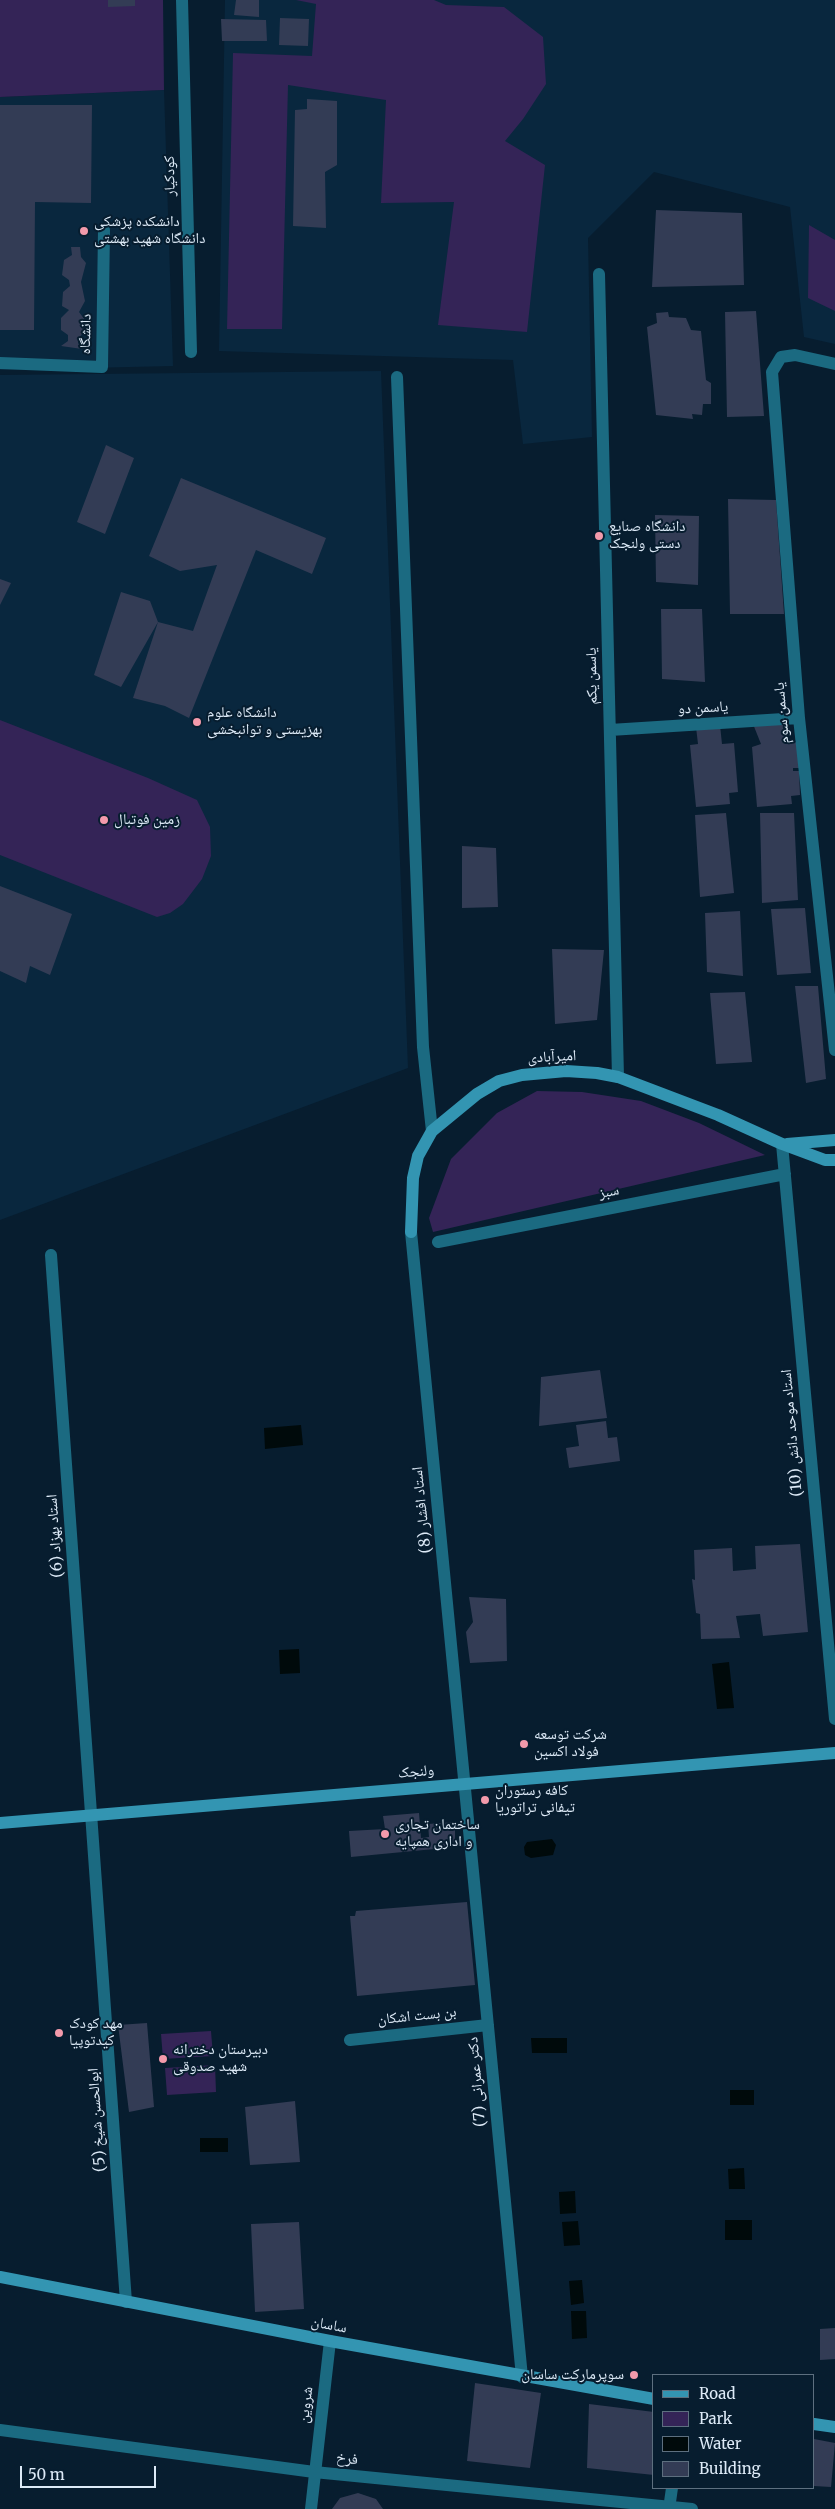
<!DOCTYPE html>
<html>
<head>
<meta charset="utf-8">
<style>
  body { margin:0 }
  #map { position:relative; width:835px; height:2509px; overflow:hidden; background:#071d2f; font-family:Merriweather,serif }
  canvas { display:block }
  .legend { position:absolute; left:652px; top:2374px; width:162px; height:115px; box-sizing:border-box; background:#071d2f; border:1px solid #5d6f7f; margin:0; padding:6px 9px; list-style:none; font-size:15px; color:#ddeaf7 }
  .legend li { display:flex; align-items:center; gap:10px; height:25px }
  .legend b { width:25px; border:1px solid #5d6f7f }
  .scale { position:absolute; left:20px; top:2466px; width:136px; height:22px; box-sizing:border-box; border:2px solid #ddeaf7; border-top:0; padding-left:6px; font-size:15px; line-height:18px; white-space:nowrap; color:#ddeaf7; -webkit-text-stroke:4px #071d2f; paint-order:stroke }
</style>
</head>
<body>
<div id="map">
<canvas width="835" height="2509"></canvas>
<ul class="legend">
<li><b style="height:6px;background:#3395b2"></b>Road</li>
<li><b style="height:14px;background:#342457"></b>Park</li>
<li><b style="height:14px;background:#000a0b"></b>Water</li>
<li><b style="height:14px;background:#333c55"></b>Building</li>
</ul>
<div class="scale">50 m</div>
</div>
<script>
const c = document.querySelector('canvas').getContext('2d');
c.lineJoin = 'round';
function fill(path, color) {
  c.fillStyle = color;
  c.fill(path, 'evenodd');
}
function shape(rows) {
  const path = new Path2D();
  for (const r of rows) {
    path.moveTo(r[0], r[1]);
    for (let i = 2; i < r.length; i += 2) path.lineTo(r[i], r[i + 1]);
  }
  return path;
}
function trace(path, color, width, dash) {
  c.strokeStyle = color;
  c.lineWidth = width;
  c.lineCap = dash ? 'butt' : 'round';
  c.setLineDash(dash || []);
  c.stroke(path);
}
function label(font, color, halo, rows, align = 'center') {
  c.font = font + ' Merriweather,"Noto Naskh Arabic",serif';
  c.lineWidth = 4;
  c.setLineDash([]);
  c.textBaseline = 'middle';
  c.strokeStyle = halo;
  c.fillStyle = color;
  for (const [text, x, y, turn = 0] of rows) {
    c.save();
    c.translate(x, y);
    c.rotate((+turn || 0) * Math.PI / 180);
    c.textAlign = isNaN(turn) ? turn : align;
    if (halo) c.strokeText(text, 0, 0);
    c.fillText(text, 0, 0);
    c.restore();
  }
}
const built = shape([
  [225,0,835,0,835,344,804,337,790,207,654,172,588,238,592,437,523,444,513,360,219,351],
  [164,90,173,366,0,370,0,97],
  [381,371,408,1068,0,1220,0,375]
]);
const green = shape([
  [0,0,163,0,164,90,0,97],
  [296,0,434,0,446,5,504,7,543,37,546,84,523,119,505,141,545,165,527,332,438,325,454,202,381,203,386,100,288,85,282,329,227,329,233,53,312,56,316,4],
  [809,225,835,240,835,311,808,298],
  [0,720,148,778,197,800,210,827,211,856,202,879,183,904,170,913,157,917,0,855],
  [537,1091,582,1092,641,1101,699,1123,765,1155,433,1232,429,1218,451,1159,497,1113],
  [211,2031,213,2056,163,2059,161,2034],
  [215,2065,216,2092,167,2095,165,2068]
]);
const water = shape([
  [301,1425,303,1445,265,1449,264,1428],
  [299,1649,300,1673,280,1674,279,1650],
  [729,1662,734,1708,717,1709,712,1664],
  [552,1839,556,1845,553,1855,531,1858,525,1855,524,1847,527,1842],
  [531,2038,567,2038,567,2053,532,2053],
  [730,2090,754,2090,754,2105,730,2105],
  [200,2138,228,2138,228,2152,200,2152],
  [744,2168,745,2189,729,2189,728,2169],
  [575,2191,576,2213,560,2214,559,2192],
  [725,2220,752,2220,752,2240,725,2240],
  [578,2221,580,2245,564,2246,562,2222],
  [582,2280,584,2303,571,2305,569,2281],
  [571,2311,586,2311,587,2338,572,2339]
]);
const building = shape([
  [108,0,135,0,135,6,108,7],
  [236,0,259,0,259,17,234,15],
  [280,18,309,19,308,46,279,45],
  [221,19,266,20,267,41,222,41],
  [307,99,337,101,337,165,325,172,326,228,293,226,295,110,307,109],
  [0,105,92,105,91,203,35,202,34,330,0,330],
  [656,210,742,213,744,285,652,287],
  [71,247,80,247,81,257,86,263,81,282,85,301,79,312,85,320,84,331,79,338,78,343,82,349,61,346,68,341,68,335,61,330,61,318,69,310,62,306,63,292,70,286,69,280,62,275,64,260,72,255],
  [756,311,764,416,727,417,725,312],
  [668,312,669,317,686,318,691,330,701,331,706,380,711,383,711,404,703,404,702,415,692,414,693,419,656,415,647,327,657,323,656,313],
  [106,445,134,458,105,534,77,522],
  [181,478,326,538,312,574,256,550,189,718,165,706,133,698,158,622,193,631,217,565,180,571,149,556],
  [728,499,776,500,784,614,730,614],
  [655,515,699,516,698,585,656,582],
  [0,579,11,583,0,605],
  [121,592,150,601,158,622,121,687,94,675],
  [661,609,702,609,705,682,662,679],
  [783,722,785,743,798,742,800,768,793,768,793,771,799,771,800,795,791,796,792,804,757,807,752,747,761,744,753,724],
  [720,725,722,744,734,743,738,792,729,793,730,804,696,807,690,745,698,744,696,727],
  [726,813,734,893,700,897,695,815],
  [760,813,794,813,798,900,762,903],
  [462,846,496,848,498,907,462,908],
  [0,886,72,914,50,975,30,966,26,983,0,971],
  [805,908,811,973,777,975,771,909],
  [740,911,743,976,707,972,705,913],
  [552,949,604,950,597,1020,555,1024],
  [795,986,818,986,826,1079,806,1083],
  [745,992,752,1062,716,1064,710,993],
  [600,1370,607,1418,539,1426,541,1377],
  [606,1421,608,1438,617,1437,620,1461,569,1468,566,1448,579,1446,576,1425],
  [800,1544,808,1632,763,1636,760,1614,736,1616,740,1638,701,1639,700,1614,696,1613,692,1579,695,1580,694,1550,732,1548,733,1571,756,1569,755,1546],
  [469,1597,506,1599,507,1661,470,1663,466,1632,473,1622],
  [419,1813,421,1838,429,1837,428,1824,455,1822,455,1847,351,1857,349,1831,385,1829,383,1816],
  [467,1902,475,1985,357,1996,350,1916,355,1916,356,1911],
  [147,2023,154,2107,129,2112,118,2025],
  [295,2101,300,2162,250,2165,245,2107],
  [299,2222,304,2309,255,2312,251,2224],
  [835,2328,835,2359,820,2360,820,2329],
  [475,2383,541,2393,530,2468,467,2461],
  [589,2404,654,2412,654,2475,587,2468],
  [814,2439,835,2443,831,2487,814,2486],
  [358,2493,376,2499,383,2509,332,2509,340,2498]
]);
const street = shape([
  [182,0,191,352],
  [599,274,618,1077],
  [0,363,102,367,104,230],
  [835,364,795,355,781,357,772,372,799,718,835,1050],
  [397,377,423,1047,432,1131],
  [610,730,799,718],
  [782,1144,835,1719],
  [411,1232,522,2377],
  [438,1242,785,1174],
  [51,1255,126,2302],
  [350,2040,488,2025],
  [0,2430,314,2472,692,2509],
  [311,2509,330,2341],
  [669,2509,672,2488]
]);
const secondary = shape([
  [787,1144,835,1140],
  [411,1232,413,1178,418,1156,432,1131,477,1094,499,1081,522,1075,566,1071,597,1073,618,1077,718,1115,782,1144,825,1160,835,1160],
  [0,1823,835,1753],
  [0,2277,330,2341,654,2399],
  [814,2424,835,2427]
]);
const markers = [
  [84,231,5,"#f39aab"],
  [599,536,5,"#f39aab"],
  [197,722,5,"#f39aab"],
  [104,820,5,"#f39aab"],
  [524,1744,5,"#f39aab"],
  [485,1800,5,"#f39aab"],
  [385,1834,5,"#f39aab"],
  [59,2033,5,"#f39aab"],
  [163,2059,5,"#f39aab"],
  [634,2375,5,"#f39aab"]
];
const streetNames = [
  ["کودکیار",170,176,-91],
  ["دانشگاه",86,334,-89],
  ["یاسمن یکم",592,676,-91],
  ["یاسمن دو",703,708,-3],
  ["یاسمن سوم",782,713,-95],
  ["امیرآبادی",552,1057,-3],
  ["سبز",609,1192,-11],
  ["استاد موحد دانش (10)",792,1433,-95],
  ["استاد افشار (8)",422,1510,-96],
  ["استاد بهزاد (6)",55,1536,-94],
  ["ولنجک",416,1772,-5],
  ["بن بست اشکان",417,2016,-6],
  ["دکتر عمرانی (7)",477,2082,-95],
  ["ابوالحسن شیخ (5)",97,2120,-94],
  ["ساسان",329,2325,11],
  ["شروین",306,2405,-83],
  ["فرخ",347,2459,6]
];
const poiNames = [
  ["دانشکده پزشکی",94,222],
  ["دانشگاه شهید بهشتی",94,239],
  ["دانشگاه صنایع",609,527],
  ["دستى ولنجک",609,544],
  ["دانشگاه علوم",207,713],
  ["بهزیستی و توانبخشی",207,730],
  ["زمین فوتبال",114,820],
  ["شرکت توسعه",534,1735],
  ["فولاد اکسین",534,1752],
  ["کافه رستوران",495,1791],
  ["تیفانی تراتوریا",495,1808],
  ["ساختمان تجاری",395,1825],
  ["و اداری همپایه",395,1842],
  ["مهد کودک",69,2024],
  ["کیدتوپیا",69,2041],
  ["دبیرستان دخترانه",173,2050],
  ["شهید صدوقی",173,2067],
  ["سوپرمارکت ساسان",624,2375,"right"]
];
fill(built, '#09273e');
fill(green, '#342457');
fill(water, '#000a0b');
fill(building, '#333c55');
trace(street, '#1b6a81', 12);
trace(secondary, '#3395b2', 12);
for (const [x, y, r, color] of markers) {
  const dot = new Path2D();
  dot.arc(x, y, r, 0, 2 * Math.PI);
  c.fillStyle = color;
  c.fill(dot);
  trace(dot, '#071d2f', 2);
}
label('15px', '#ddeaf7', '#071d2f', streetNames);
label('15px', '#ddeaf7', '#071d2f', poiNames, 'left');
</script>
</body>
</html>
